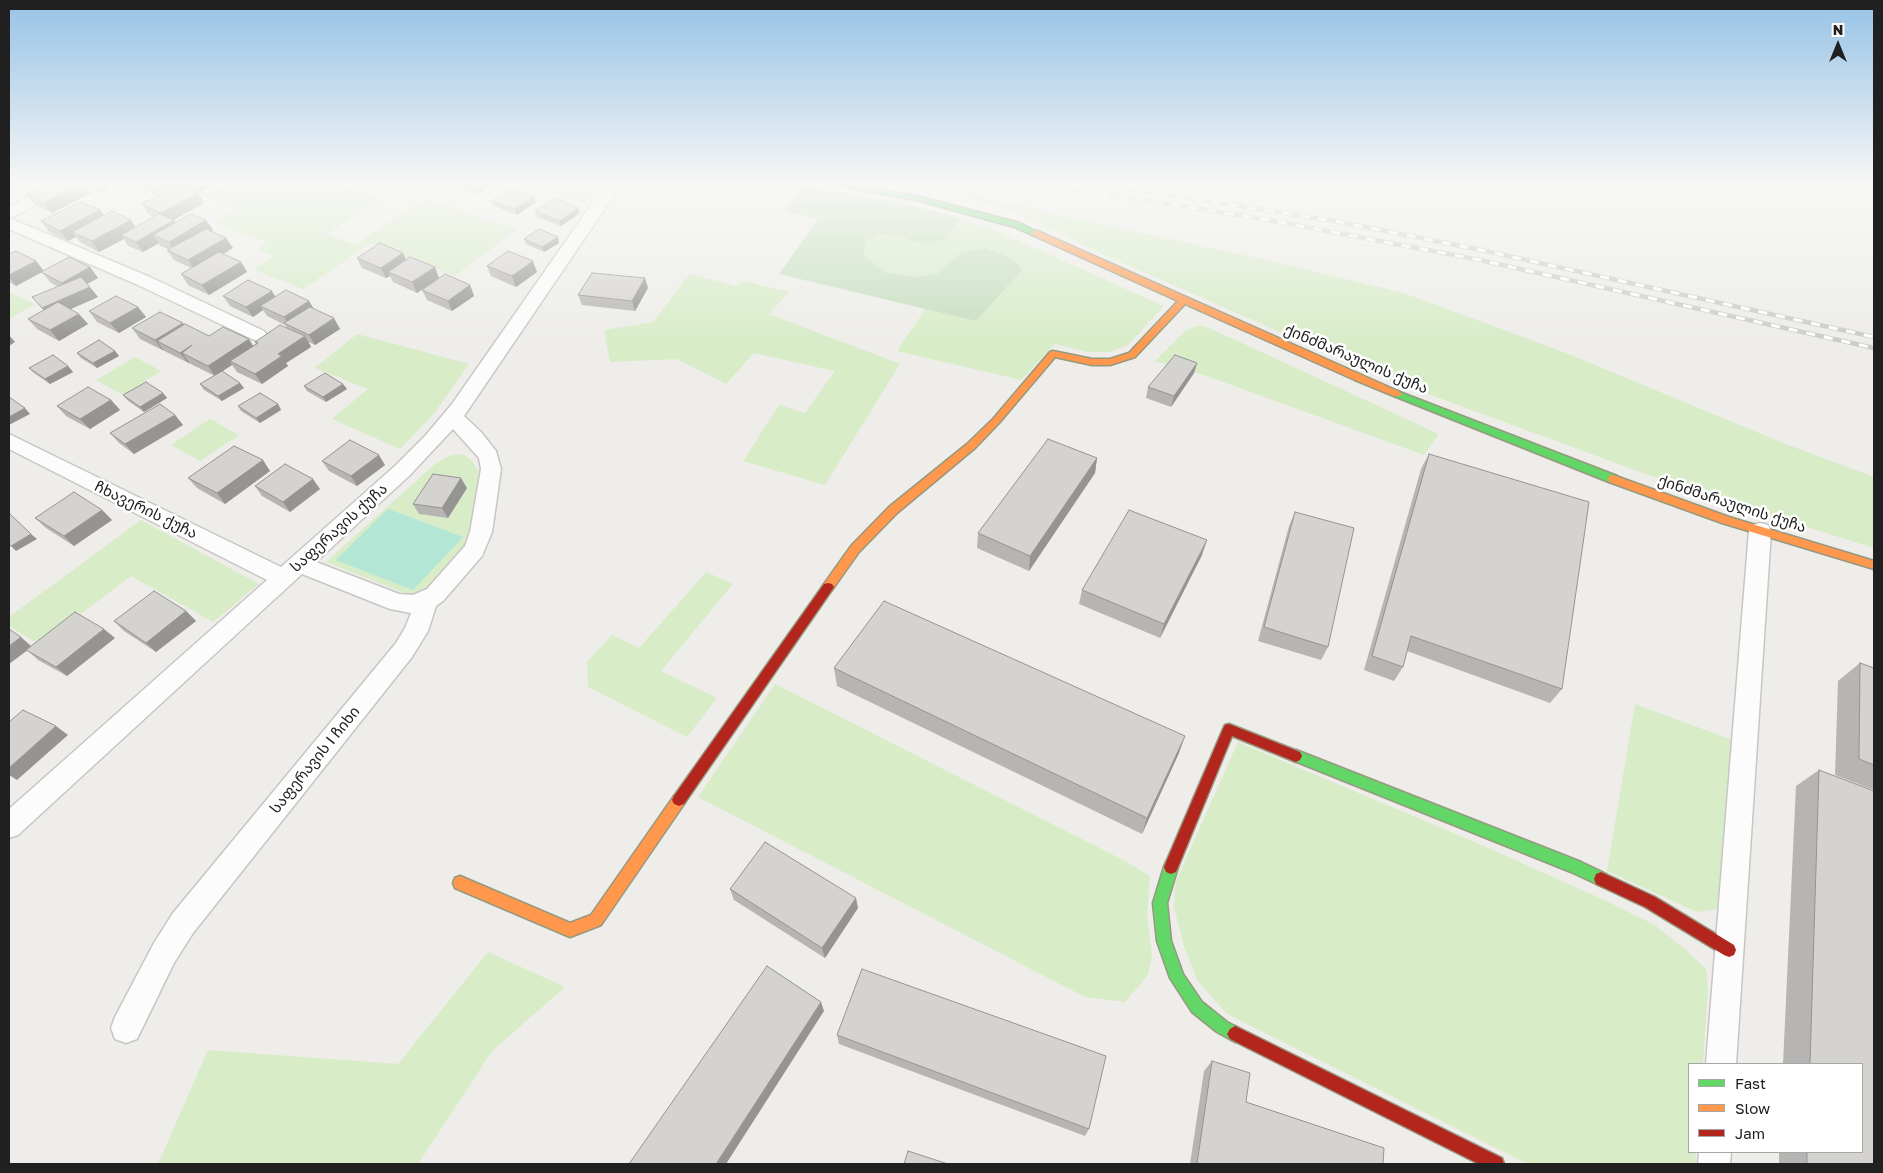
<!DOCTYPE html>
<html>
<head>
<meta charset="utf-8">
<style>
  body { margin:0 }
  #map { position:relative; width:1883px; height:1173px; overflow:hidden; background:#eeede9; font-family:"Golos Text",sans-serif }
  canvas { display:block }
  .frame { position:absolute; inset:0; border:10px solid #202020; pointer-events:none }
  .legend { position:absolute; left:1688px; top:1063px; width:175px; height:90px; box-sizing:border-box; background:#fff; border:1px solid #a6a6a6; margin:0; padding:6px 9px; list-style:none; font-size:15px; color:#202020 }
  .legend li { display:flex; align-items:center; gap:10px; height:25px }
  .legend b { width:25px; border:1px solid #a6a6a6 }
  .north { position:absolute; left:1813px; top:20px; width:50px; height:50px; -webkit-text-stroke:4px #fff; paint-order:stroke; rotate:0deg; font-size:14px; font-weight:700; line-height:20px; text-align:center; color:#202020 }
  .north::after { content:''; display:block; margin:auto; width:18px; height:22px; background:#202020; clip-path:polygon(50% 0,100% 100%,50% 72%,0 100%) }
</style>
</head>
<body>
<div id="map">
<canvas width="1883" height="1173"></canvas>
<div class="frame"></div>
<ul class="legend">
<li><b style="height:6px;background:#63d668"></b>Fast</li>
<li><b style="height:6px;background:#ff974d"></b>Slow</li>
<li><b style="height:6px;background:#b3261e"></b>Jam</li>
</ul>
<div class="north">N</div>
</div>
<script>
const c = document.querySelector('canvas').getContext('2d');
c.lineJoin = 'round';
function fill(path, color) {
  c.fillStyle = color;
  c.fill(path, 'evenodd');
}
function shape(rows) {
  const path = new Path2D();
  for (const r of rows) {
    path.moveTo(r[0], r[1]);
    for (let i = 2; i < r.length; i += 2) path.lineTo(r[i], r[i + 1]);
  }
  return path;
}
function trace(path, color, width, dash) {
  c.strokeStyle = color;
  c.lineWidth = width;
  c.lineCap = dash ? 'butt' : 'round';
  c.setLineDash(dash || []);
  c.stroke(path);
}
function label(font, color, halo, rows, align = 'center') {
  c.font = font + ' "Golos Text","Noto Sans Georgian",sans-serif';
  c.lineWidth = 5;
  c.setLineDash([]);
  c.textBaseline = 'middle';
  c.strokeStyle = halo;
  c.fillStyle = color;
  for (const [text, x, y, turn = 0] of rows) {
    c.save();
    c.translate(x, y);
    c.rotate((+turn || 0) * Math.PI / 180);
    c.textAlign = isNaN(turn) ? turn : align;
    if (halo) c.strokeText(text, 0, 0);
    c.fillText(text, 0, 0);
    c.restore();
  }
}
const grass = shape([
  [227,182,331,182,381,199,327,234,355,245,425,198,517,230,455,276,370,244,303,289,254,270,274,256,257,249,267,242,213,222,236,208,203,196],
  [515,182,602,182,587,204],
  [912,182,924,182,1052,213,1257,258,1404,293,1566,353,1783,443,1874,477,1874,548,1692,491,1382,377,1089,248,1015,212,931,185],
  [961,218,995,230,1164,306,1129,344,1111,352,1088,352,1055,344,1021,380,897,351,926,308,976,321,1021,270,962,252,940,273,917,277,884,272,864,255,864,241,881,234,902,237,925,246,946,239],
  [690,274,737,286,742,281,789,292,769,314,900,364,825,485,743,461,779,405,805,413,835,371,754,353,726,384,677,359,610,362,604,330,653,322],
  [9,292,35,304,9,319],
  [1200,325,1207,327,1439,434,1424,455,1215,379,1173,365,1154,362,1187,329],
  [357,334,469,364,433,415,400,449,332,419,368,389,315,368],
  [135,357,161,371,123,395,96,380],
  [210,419,239,435,200,461,171,445],
  [463,454,472,461,479,472,469,540,439,585,412,596,326,562,435,464,451,455],
  [141,520,259,584,213,622,131,576,40,645,9,626,9,617],
  [706,572,733,584,661,671,717,698,687,737,588,687,587,662,612,635,639,648],
  [775,684,1125,861,1150,876,1147,915,1152,955,1148,975,1125,1002,1085,997,698,797],
  [1635,704,1735,741,1717,909,1697,912,1607,871],
  [1238,742,1484,846,1602,899,1655,925,1685,949,1706,969,1708,988,1703,1064,1689,1064,1689,1152,1696,1152,1695,1164,1528,1164,1227,1014,1197,980,1185,949,1174,908,1175,883],
  [488,952,565,987,492,1051,418,1164,158,1164,208,1050,398,1064]
]);
const forest = shape([
  [802,184,910,205,961,218,946,239,925,246,902,237,881,234,865,241,864,255,884,272,917,277,939,273,962,252,984,248,1012,258,1022,270,976,321,779,274,818,219,784,211]
]);
const pitch = shape([
  [388,509,463,537,413,590,336,560]
]);
const street = shape([
  [54,182,73,182,71,185,15,216,9,218,9,207,54,182],
  [607,182,623,182,464,416,481,432,496,451,501,469,492,532,482,556,443,601,436,606,428,631,412,657,193,933,174,963,137,1039,126,1043,115,1039,111,1028,115,1017,154,943,173,913,396,643,405,628,411,613,390,609,302,574,18,835,9,838,9,809,267,580,9,449,9,434,281,567,396,465,425,436,452,404,607,182],
  [453,429,479,458,481,469,470,532,465,546,427,589,413,595,399,594,316,562,410,475,453,429],
  [9,218,150,277,264,331,267,335,264,339,258,341,252,339,138,285,9,229,9,218],
  [1760,523,1768,525,1771,531,1736,1064,1706,1064,1749,531,1752,525,1760,523],
  [1699,1152,1731,1152,1730,1164,1698,1164,1699,1152]
]);
const fast = shape([
  [822,182,838,182,917,196,1020,223,1039,233,1032,235,1014,227,916,200,826,184,822,182],
  [1397,391,1617,476,1618,479,1617,482,1609,482,1394,396,1394,392,1397,391],
  [1296,750,1581,862,1606,874,1608,879,1606,884,1601,886,1571,872,1292,760,1290,756,1292,752,1296,750],
  [1171,860,1176,862,1178,867,1167,903,1171,941,1183,974,1202,1002,1227,1022,1240,1029,1243,1034,1240,1039,1235,1042,1217,1032,1192,1012,1170,978,1157,941,1153,903,1164,867,1166,862,1171,860]
]);
const slow = shape([
  [1032,231,1038,231,1400,392,1402,394,1400,396,1394,396,1355,380,1185,304,1135,357,1110,365,1092,365,1055,357,999,423,975,448,897,513,859,552,832,590,824,590,822,587,824,584,851,546,889,507,967,444,993,419,1050,352,1053,351,1092,359,1110,359,1129,353,1178,301,1032,235,1032,231],
  [1613,475,1729,517,1874,561,1874,569,1722,523,1609,482,1608,479,1609,476,1613,475],
  [679,794,684,796,686,800,684,804,601,925,596,927,570,937,455,888,453,883,455,878,460,876,570,923,591,915,674,796,679,794]
]);
const jam = shape([
  [828,583,832,584,834,587,832,590,684,804,679,806,674,804,672,800,674,796,824,584,828,583],
  [1229,724,1300,752,1302,756,1300,760,1296,762,1232,736,1176,872,1171,874,1166,872,1164,867,1223,729,1225,725,1229,724],
  [1601,872,1655,897,1734,945,1736,950,1734,955,1729,957,1724,955,1645,907,1596,884,1594,879,1596,874,1601,872],
  [1235,1026,1502,1158,1504,1164,1479,1164,1230,1039,1227,1034,1230,1029,1235,1026]
]);
const rail = shape([
  [1029,182,1263,219,1480,260,1874,348],
  [1087,182,1340,222,1481,250,1874,337]
]);
const wall = shape([
  [85,182,122,182,99,193,88,187],
  [135,182,172,185,154,194,139,187],
  [179,182,212,182,214,185,198,193,204,203,174,220,176,222,206,220,213,230,211,231,226,238,233,248,223,254,241,262,247,272,209,295,188,285,181,274,191,268,174,260,167,250,169,249,160,246,159,243,143,252,128,246,124,239,99,252,80,242,76,237,68,241,49,232,41,221,104,216,136,227,154,217,148,214,142,204,181,186],
  [453,182,497,182,478,194,455,186],
  [91,193,52,213,34,204,26,194],
  [492,201,536,202,517,215,494,206],
  [535,211,580,213,561,226,537,217],
  [524,239,559,243,544,252,526,244],
  [403,253,406,260,439,278,417,293,393,282,390,276,386,278,362,268,357,258],
  [9,254,44,271,90,267,98,278,87,284,98,297,71,309,88,324,59,341,37,329,28,319,44,310,32,297,58,287,50,282,42,272,16,286,9,282],
  [487,266,537,272,516,287,491,276],
  [470,285,474,296,452,311,427,300,422,290],
  [648,288,635,311,582,305,578,295],
  [223,296,275,297,309,301,314,309,340,329,315,345,309,342,311,347,286,363,288,366,262,384,237,372,232,365,218,374,244,388,222,401,204,390,200,384,215,376,140,339,132,328,183,323,183,324,209,336,253,346,256,344,255,342,287,328,285,325,267,316,263,310,253,317,230,306],
  [138,307,146,317,119,333,97,322,89,311],
  [115,351,119,356,97,368,81,358,77,353],
  [1197,363,1194,373,1171,407,1146,398,1148,387],
  [68,366,73,372,50,384,34,373,29,368],
  [304,386,347,389,326,402,307,391],
  [163,393,167,398,144,412,127,400,123,395],
  [111,400,120,410,90,429,66,416,57,406],
  [278,404,281,410,260,423,241,411,238,406],
  [175,415,183,425,134,454,119,443,110,433],
  [1429,454,1562,689,1550,703,1407,651,1403,667,1394,681,1364,670,1421,469],
  [1097,458,1095,473,1029,571,977,548,978,533],
  [322,461,385,465,357,486,329,471],
  [270,471,225,504,197,488,188,478],
  [255,486,320,489,290,512,262,496],
  [467,488,448,518,419,514,413,504],
  [102,510,112,520,74,546,46,528,35,518],
  [1295,512,1328,647,1321,660,1258,641,1289,526],
  [1202,555,1160,638,1079,604,1082,590],
  [186,611,196,621,156,652,124,631,114,621],
  [115,638,67,676,38,660,27,650,32,646],
  [1860,663,1872,668,1874,666,1874,790,1835,775,1838,681],
  [834,668,1179,753,1142,834,837,686],
  [1819,770,1874,791,1874,1164,1779,1164,1779,1152,1862,1152,1862,1064,1783,1064,1796,786],
  [730,889,858,908,825,958,734,900],
  [837,1035,1089,1129,1085,1136,839,1044],
  [1212,1061,1246,1102,1383,1164,1190,1164,1204,1071]
]);
const shadedWall = shape([
  [9,182,24,182,9,188],
  [108,182,122,182,99,193,96,188],
  [165,182,169,182,172,185,154,194,150,189],
  [207,182,212,182,214,185,198,193,204,203,168,223,161,213,196,194,193,189],
  [487,182,497,182,478,194,476,189],
  [83,183,91,193,52,213,44,203],
  [534,197,536,202,517,215,515,209],
  [578,208,580,213,561,226,560,221],
  [100,210,107,220,72,232,76,237,68,241,60,231],
  [131,220,138,231,121,235,124,239,99,252,92,241],
  [174,220,181,230,153,235,159,243,143,252,136,242],
  [206,220,213,230,176,252,169,242],
  [558,237,559,243,544,252,542,247],
  [226,238,233,248,195,270,188,260],
  [403,253,408,264,388,272,390,276,386,278,381,268],
  [36,261,44,271,16,286,9,277,9,275],
  [533,261,537,272,516,287,512,276],
  [241,262,247,272,209,295,202,285],
  [90,267,98,278,70,293,62,283],
  [435,267,439,278,417,293,412,282],
  [645,278,648,288,635,311,632,301],
  [470,285,474,296,452,311,448,301],
  [90,287,98,297,50,318,42,308],
  [272,291,278,301,260,306,263,310,253,317,246,307],
  [309,301,315,311,289,326,284,317],
  [138,307,146,317,119,333,110,323],
  [79,314,88,324,59,341,50,330],
  [334,318,340,329,315,345,309,335],
  [183,323,190,334,157,341,163,350,162,350,155,340],
  [9,335,15,342,9,346],
  [305,336,311,347,286,363,288,366,262,384,255,374,278,354],
  [249,339,255,349,230,361,232,365,215,376,208,366],
  [192,345,182,353,189,362,188,363,180,353],
  [115,351,119,356,97,368,93,363],
  [1197,363,1194,373,1171,407,1174,396],
  [68,366,73,372,50,384,45,379],
  [240,383,244,388,222,401,218,396],
  [343,384,347,389,326,402,323,397],
  [163,393,167,398,144,412,140,407],
  [111,400,120,410,90,429,80,419],
  [278,404,281,410,260,423,256,418],
  [25,408,30,414,9,425,9,417],
  [175,415,183,425,134,454,125,444],
  [379,455,385,465,357,486,351,476],
  [1097,458,1095,473,1029,571,1030,556],
  [263,460,270,471,225,504,217,493],
  [461,478,467,488,448,518,442,508],
  [313,479,320,489,290,512,283,502],
  [102,510,112,520,74,546,64,536],
  [31,534,37,539,16,551,11,546],
  [1207,540,1202,555,1160,638,1164,624],
  [186,611,196,621,156,652,146,643],
  [104,629,115,638,67,676,56,667],
  [21,637,32,647,9,664,9,646],
  [56,726,68,735,17,780,9,775,9,768],
  [1185,736,1179,753,1142,834,1147,818],
  [856,898,858,908,825,958,822,948],
  [821,1002,824,1011,726,1164,716,1164]
]);
const building = shape([
  [51,182,80,182,83,183,44,203,26,194,51,182],
  [85,182,108,182,96,188,85,182],
  [135,182,165,182,150,189,135,182],
  [179,182,207,182,193,189,179,182],
  [456,182,487,182,476,189,456,182],
  [178,184,198,193,161,213,142,204,178,184],
  [511,188,534,197,515,209,492,201,511,188],
  [555,198,578,208,560,221,535,211,555,198],
  [81,202,100,210,60,231,41,221,81,202],
  [112,211,131,220,92,241,72,232,112,211],
  [159,214,174,220,136,242,121,235,159,214],
  [191,214,206,220,169,242,153,235,191,214],
  [206,229,226,238,188,260,167,250,206,229],
  [539,229,558,237,542,247,524,239,539,229],
  [380,243,403,253,381,268,357,258,380,243],
  [16,251,36,261,9,275,9,254,16,251],
  [508,251,533,261,512,276,487,266,508,251],
  [219,252,241,262,202,285,181,274,219,252],
  [69,257,90,267,62,283,41,272,69,257],
  [410,257,435,267,412,282,388,272,410,257],
  [592,273,645,278,632,301,578,295,592,273],
  [445,274,470,285,448,301,422,290,445,274],
  [81,277,90,287,42,308,32,297,81,277],
  [248,280,272,291,246,307,223,296,248,280],
  [286,290,309,301,284,317,260,306,286,290],
  [116,296,138,307,110,323,89,311,116,296],
  [58,302,79,314,50,330,28,319,58,302],
  [310,307,334,318,309,335,284,323,310,307],
  [160,312,183,323,155,340,132,328,160,312],
  [185,324,209,336,223,327,249,339,208,366,182,353,192,345,180,353,157,341,185,324],
  [280,325,305,336,278,354,282,356,255,374,230,361,258,343,255,342,280,325],
  [99,340,115,351,93,363,77,353,99,340],
  [53,355,68,366,45,379,29,368,53,355],
  [1175,355,1197,363,1174,396,1148,387,1175,355],
  [222,371,240,383,218,396,200,384,222,371],
  [325,373,343,384,323,397,304,386,325,373],
  [146,382,163,393,140,407,123,395,146,382],
  [88,387,111,400,80,419,57,406,88,387],
  [260,393,278,404,256,418,238,406,260,393],
  [9,397,25,408,9,417,9,397],
  [160,404,175,415,125,444,110,433,160,404],
  [1048,439,1097,458,1030,556,978,533,1048,439],
  [350,440,379,455,351,476,322,461,350,440],
  [234,446,263,460,217,493,188,478,234,446],
  [1429,454,1589,502,1562,689,1411,636,1403,667,1372,656,1429,454],
  [285,464,313,479,283,502,255,486,285,464],
  [433,474,461,478,442,508,413,504,433,474],
  [74,492,102,510,64,536,35,518,74,492],
  [1129,510,1207,540,1164,624,1082,590,1129,510],
  [1295,512,1354,528,1328,647,1264,627,1295,512],
  [9,513,31,534,11,546,9,544,9,513],
  [154,591,186,611,146,643,114,621,154,591],
  [884,601,1185,736,1147,818,834,668,884,601],
  [75,612,104,629,56,667,26,650,75,612],
  [9,629,21,637,9,646,9,629],
  [1860,663,1874,668,1874,765,1859,759,1860,663],
  [23,710,56,726,9,768,9,722,23,710],
  [1819,770,1874,791,1874,1164,1807,1164,1807,1152,1862,1152,1862,1064,1810,1064,1819,770],
  [765,842,856,898,822,948,730,889,765,842],
  [767,966,821,1002,716,1164,629,1164,767,966],
  [862,969,1106,1056,1089,1129,837,1035,862,969],
  [1212,1061,1250,1073,1246,1102,1384,1148,1383,1164,1197,1164,1212,1061],
  [908,1151,948,1164,904,1164,908,1151]
]);
const streetNames = [
  ["ქინძმარაულის ქუჩა",1356,359,23],
  ["ქინძმარაულის ქუჩა",1732,504,18],
  ["ჩხავერის ქუჩა",146,510,26],
  ["საფერავის ქუჩა",339,528,-42],
  ["საფერავის I ჩიხი",315,760,-51]
];
fill(grass, '#d7ecc7');
fill(forest, '#c6debe');
fill(pitch, '#b3e6d5');
trace(street, '#c7c6c5', 3);
trace(fast, '#95997f', 3);
trace(slow, '#95997f', 3);
trace(jam, '#95997f', 3);
fill(street, '#fcfcfc');
fill(fast, '#63d668');
fill(slow, '#ff974d');
fill(jam, '#b3261e');
trace(rail, '#cbcbca', 4.5);
trace(rail, '#fff', 3, [9]);
fill(wall, '#b7b5b3');
fill(shadedWall, '#959492');
fill(building, '#d5d3d0');
trace(building, '#959492', 1);
const sky = c.createLinearGradient(0, 0, 0, 346);
sky.addColorStop(0, '#96c2e6');
sky.addColorStop(0.53, '#f7f7f5');
sky.addColorStop(1, '#f7f7f500');
c.fillStyle = sky;
c.fillRect(0, 0, 1883, 346);
label('15px', '#202020', '#fff', streetNames);
</script>
</body>
</html>
